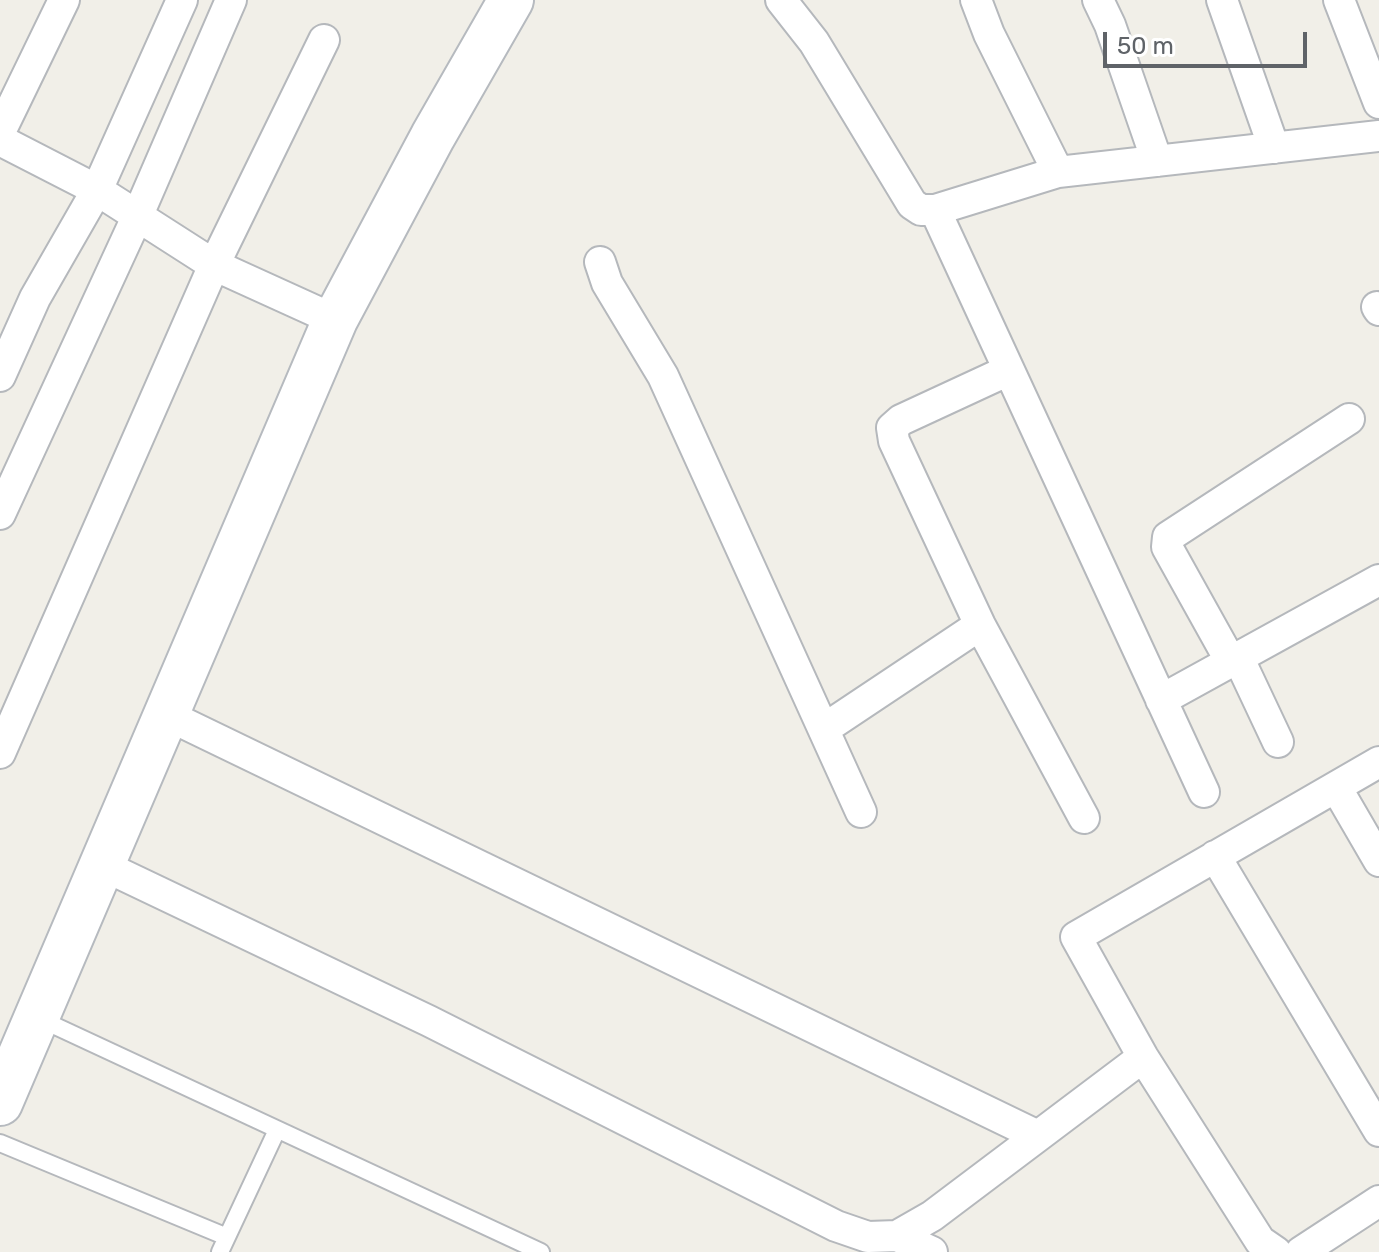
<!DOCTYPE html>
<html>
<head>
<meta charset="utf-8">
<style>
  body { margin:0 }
  #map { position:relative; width:1379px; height:1252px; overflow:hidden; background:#f1efe8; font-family:Rubik,sans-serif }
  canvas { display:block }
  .scale { position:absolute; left:1103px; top:32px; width:204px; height:36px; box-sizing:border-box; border:4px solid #5f6368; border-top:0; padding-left:10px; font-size:24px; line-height:28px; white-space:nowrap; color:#5f6368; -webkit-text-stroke:6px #fff; paint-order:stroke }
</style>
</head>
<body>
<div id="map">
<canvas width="1379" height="1252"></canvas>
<div class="scale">50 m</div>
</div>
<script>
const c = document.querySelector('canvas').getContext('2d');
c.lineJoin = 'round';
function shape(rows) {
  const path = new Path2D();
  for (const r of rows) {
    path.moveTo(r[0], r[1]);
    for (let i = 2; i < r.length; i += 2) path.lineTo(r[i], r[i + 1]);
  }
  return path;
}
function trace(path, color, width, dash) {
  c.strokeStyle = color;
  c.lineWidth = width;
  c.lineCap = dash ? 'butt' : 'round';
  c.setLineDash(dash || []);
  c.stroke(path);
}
const lane = shape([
  [38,1018,541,1252],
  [0,1143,227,1237],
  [220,1252,277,1130]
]);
const street = shape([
  [781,0,814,42,912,204,921,210,935,210,1058,172,1379,136],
  [976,0,989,34,1058,172],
  [1098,0,1110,25,1157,161],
  [1222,0,1274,148],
  [1339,0,1379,103],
  [0,132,64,0],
  [0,140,97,190,214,265,335,320],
  [935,210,1204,792],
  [600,262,607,283,663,376,861,812],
  [1377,307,1379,310],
  [1009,370,901,420,892,428,894,441,980,625,1084,818],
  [0,376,35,298,97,190,182,0],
  [0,514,137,217,231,0],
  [1238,657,1278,742],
  [1231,662,1167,547,1168,537,1349,419],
  [1161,700,1379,580],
  [167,715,1038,1136],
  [824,729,980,625],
  [0,753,214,265,324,40],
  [1336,787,1379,861],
  [1215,856,1379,1131],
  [102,865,429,1021,836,1226,868,1237,897,1236,932,1216,1143,1057],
  [897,1236,932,1252],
  [1276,1252,1260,1241,1143,1057,1076,937,1379,762],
  [1301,1252,1379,1201]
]);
const secondary = shape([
  [0,1103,335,320,433,136,511,0]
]);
trace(lane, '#b5b8bc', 20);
trace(street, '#b5b8bc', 34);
trace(secondary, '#b6babf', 48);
trace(lane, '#fff', 16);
trace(street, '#fff', 30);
trace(secondary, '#fff', 44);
</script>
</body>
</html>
